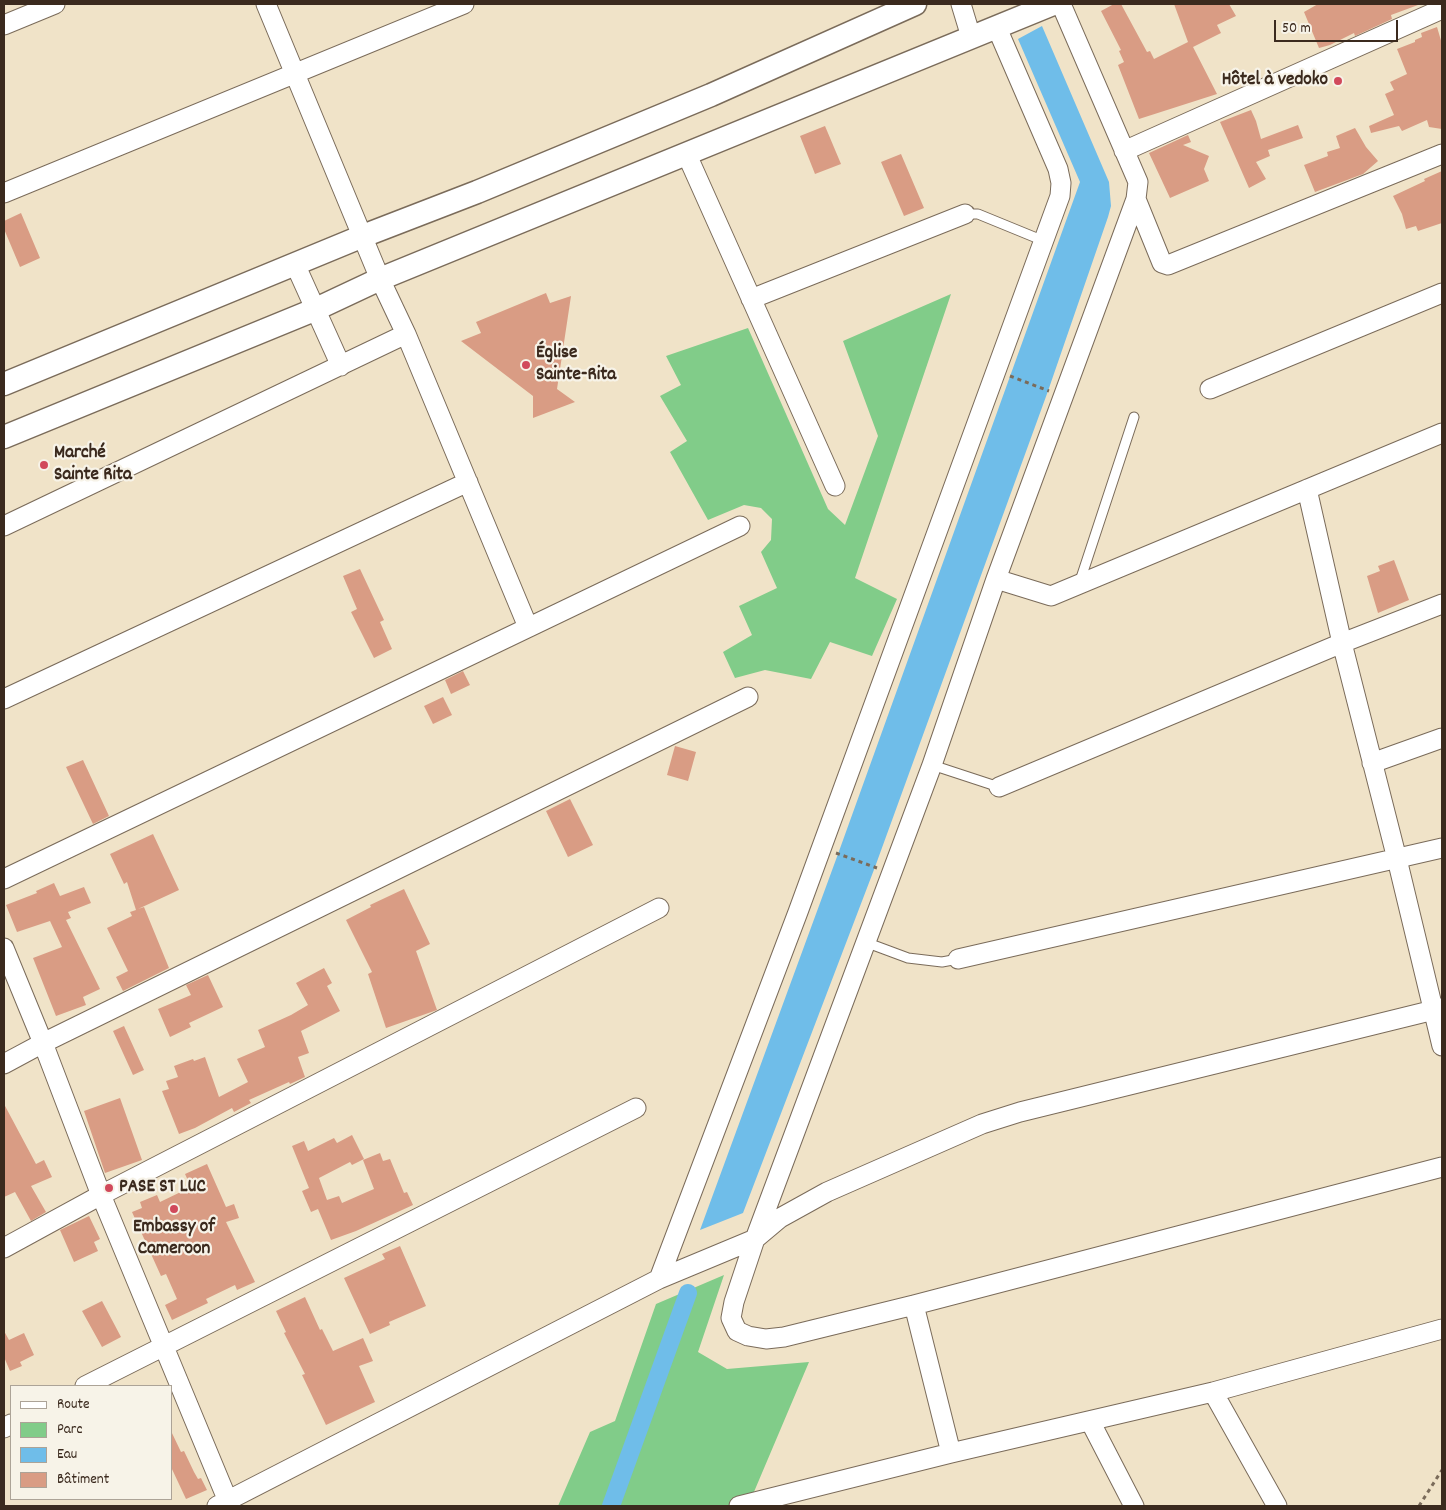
<!DOCTYPE html>
<html>
<head>
<meta charset="utf-8">
<style>
  body { margin:0 }
  #map { position:relative; width:1446px; height:1510px; overflow:hidden; background:#f0e3c8; font-family:Dekko,sans-serif }
  canvas { display:block }
  .frame { position:absolute; inset:0; border:5px solid #3b2a1e; pointer-events:none }
  .legend { position:absolute; left:10px; top:1385px; width:162px; height:115px; box-sizing:border-box; background:#f7f3e8; border:1px solid #aca397; margin:0; padding:6px 9px; list-style:none; font-size:15px; color:#3b2a1e }
  .legend li { display:flex; align-items:center; gap:10px; height:25px }
  .legend b { width:25px; border:1px solid #aca397 }
  .scale { position:absolute; left:1274px; top:20px; width:124px; height:22px; box-sizing:border-box; border:2px solid #3b2a1e; border-top:0; padding-left:6px; font-size:15px; line-height:18px; white-space:nowrap; color:#3b2a1e; -webkit-text-stroke:4px #f7f3e8; paint-order:stroke }
</style>
</head>
<body>
<div id="map">
<canvas width="1446" height="1510"></canvas>
<div class="frame"></div>
<ul class="legend">
<li><b style="height:6px;background:#fff"></b>Route</li>
<li><b style="height:14px;background:#81cc89"></b>Parc</li>
<li><b style="height:14px;background:#6fbde9"></b>Eau</li>
<li><b style="height:14px;background:#d99c84"></b>Bâtiment</li>
</ul>
<div class="scale">50 m</div>
</div>
<script>
const c = document.querySelector('canvas').getContext('2d');
c.lineJoin = 'round';
function fill(path, color) {
  c.fillStyle = color;
  c.fill(path, 'evenodd');
}
function shape(rows) {
  const path = new Path2D();
  for (const r of rows) {
    path.moveTo(r[0], r[1]);
    for (let i = 2; i < r.length; i += 2) path.lineTo(r[i], r[i + 1]);
  }
  return path;
}
function trace(path, color, width, dash) {
  c.strokeStyle = color;
  c.lineWidth = width;
  c.lineCap = dash ? 'butt' : 'round';
  c.setLineDash(dash || []);
  c.stroke(path);
}
function label(font, color, halo, rows, align = 'center') {
  c.font = font + ' Dekko,sans-serif';
  c.lineWidth = 4.5;
  c.setLineDash([]);
  c.textBaseline = 'middle';
  c.strokeStyle = halo;
  c.fillStyle = color;
  for (const [text, x, y, turn = 0] of rows) {
    c.save();
    c.translate(x, y);
    c.rotate((+turn || 0) * Math.PI / 180);
    c.textAlign = isNaN(turn) ? turn : align;
    if (halo) c.strokeText(text, 0, 0);
    c.fillText(text, 0, 0);
    c.restore();
  }
}
const green = shape([
  [951,294,855,578,897,599,872,656,830,642,811,679,765,670,735,678,723,652,752,635,739,606,777,588,761,552,771,540,772,519,761,508,744,505,708,520,670,452,687,441,660,396,681,385,666,356,748,328,828,509,845,525,878,436,843,341],
  [724,1275,698,1352,727,1369,809,1362,748,1506,558,1506,590,1432,615,1421,656,1304]
]);
const water = shape([
  [1042,26,1109,182,1111,206,1108,217,1048,391,875,867,743,1213,700,1230,838,854,1080,182,1018,39]
]);
const canal = shape([
  [611,1506,688,1293]
]);
const building = shape([
  [1114,4,1121,4,1147,52,1150,51,1154,59,1188,42,1174,4,1229,4,1236,16,1217,25,1221,33,1193,47,1217,94,1139,119,1118,65,1124,62,1119,51,1121,50,1101,11],
  [1318,4,1418,4,1418,5,1391,15,1392,19,1355,36,1354,33,1330,45,1319,48,1304,12],
  [1437,27,1442,44,1442,129,1429,127,1427,120,1402,131,1399,126,1371,133,1369,126,1394,115,1385,94,1394,90,1390,82,1407,74,1397,49,1415,42,1415,40,1422,37,1421,33],
  [1251,110,1256,121,1261,139,1298,125,1303,138,1268,150,1270,156,1256,162,1266,179,1249,188,1220,122],
  [825,126,841,164,815,174,800,136],
  [1355,128,1366,147,1378,161,1363,174,1315,192,1304,165,1328,156,1327,152,1340,148,1336,136],
  [1188,135,1191,142,1183,145,1209,156,1204,169,1209,181,1170,198,1149,153],
  [901,154,924,208,904,216,881,162],
  [1442,171,1442,223,1418,231,1416,226,1406,229,1402,214,1393,196,1425,181,1424,179],
  [21,213,40,258,20,267,4,229,4,221],
  [546,293,550,303,571,296,557,389,575,402,533,418,533,396,461,341,481,333,476,322],
  [1394,560,1409,600,1378,613,1367,576,1380,571,1378,566],
  [360,569,384,620,380,622,392,649,374,658,351,612,357,609,343,576],
  [463,671,470,685,451,694,445,680],
  [443,697,452,715,433,724,424,706],
  [675,746,696,752,688,781,667,775],
  [83,760,109,816,93,824,66,767],
  [570,799,593,845,568,857,546,811],
  [153,834,179,890,138,909,144,907,169,968,123,991,116,977,128,971,107,928,132,916,130,912,136,910,127,882,124,884,110,854],
  [54,883,60,896,84,887,91,903,68,912,71,918,66,920,100,989,83,997,86,1005,56,1016,33,958,62,947,50,921,17,932,6,905,37,893,36,891],
  [404,889,430,944,416,951,437,1010,386,1028,368,974,372,972,346,920,371,907,370,905],
  [324,968,332,983,327,986,340,1011,301,1031,309,1053,298,1057,305,1077,290,1084,289,1082,249,1100,251,1103,234,1112,232,1108,195,1128,179,1134,162,1091,169,1089,166,1081,178,1077,174,1066,193,1059,194,1061,205,1057,219,1097,248,1082,237,1059,265,1047,258,1030,291,1015,308,1005,296,983],
  [208,975,223,1007,189,1023,191,1027,170,1037,158,1009,191,995,186,985],
  [124,1026,144,1070,133,1075,113,1031],
  [120,1098,142,1160,105,1173,84,1111],
  [4,1104,36,1164,44,1160,52,1177,31,1186,46,1212,31,1221,15,1192,4,1197],
  [352,1135,364,1159,352,1165,350,1162,319,1178,327,1200,339,1196,342,1203,374,1189,363,1160,380,1153,383,1161,390,1159,404,1193,407,1192,413,1205,356,1231,331,1240,318,1209,311,1212,302,1191,309,1188,292,1146,304,1141,308,1151,334,1138,337,1143],
  [207,1164,226,1207,234,1204,239,1218,226,1222,255,1282,237,1290,235,1285,206,1299,208,1303,172,1320,165,1305,177,1299,166,1274,161,1276,132,1212,142,1208,140,1202,157,1195,160,1202,191,1187,185,1174],
  [89,1216,100,1239,94,1242,98,1251,74,1262,60,1230],
  [400,1246,426,1306,389,1322,390,1325,370,1334,344,1278,385,1259,382,1254],
  [305,1297,320,1330,322,1329,333,1351,363,1338,373,1361,359,1366,375,1402,326,1425,302,1375,305,1374,284,1333,286,1332,276,1311],
  [102,1301,121,1337,102,1347,82,1311],
  [4,1331,9,1340,24,1333,34,1355,20,1362,22,1366,10,1371,4,1357],
  [171,1431,181,1452,184,1451,194,1472,198,1479,201,1478,207,1490,186,1499,171,1467]
]);
const path = shape([
  [1010,376,1049,391],
  [836,853,877,868],
  [1419,1506,1442,1470]
]);
const service = shape([
  [965,214,978,214,1044,241],
  [1079,584,1134,417],
  [932,765,999,787],
  [865,942,908,958,942,962,958,959]
]);
const minor = shape([
  [266,4,380,279,406,334,528,627],
  [961,4,971,37],
  [1061,4,1138,182,1136,199,996,579,932,765,755,1239,734,1302,731,1318,737,1331,748,1336,766,1339,784,1337,914,1305,1442,1167],
  [4,25,55,4],
  [1124,151,1442,9],
  [687,155,835,486],
  [4,193,464,4],
  [1136,199,1162,263,1168,265,1442,154],
  [295,264,341,366],
  [751,299,965,214],
  [1210,389,1442,293],
  [1307,489,1342,643,1397,859,1442,1046],
  [4,526,406,334],
  [996,579,1051,596,1442,433],
  [4,699,468,482],
  [1372,763,1442,738],
  [999,787,1342,643,1442,604],
  [4,879,740,526],
  [4,948,43,1043,101,1195,230,1506],
  [958,959,1442,848],
  [4,1064,43,1043,748,697],
  [4,1248,101,1195,659,908],
  [659,1279,798,912,1060,196,1061,183,1058,169,997,28],
  [914,1305,951,1453],
  [85,1386,636,1108],
  [1213,1392,1277,1506],
  [1090,1421,1134,1506],
  [4,1428,11,1424],
  [217,1506,659,1279,755,1239,780,1218,827,1192,982,1124,1020,1112,1442,1008],
  [739,1506,951,1453,1213,1392,1442,1329]
]);
const tertiary = shape([
  [4,384,363,236,477,192,711,95,915,4],
  [4,437,314,310,380,279,1053,4]
]);
const markers = [
  [1338,81,5,"#d1495b"],
  [526,365,5,"#d1495b"],
  [44,465,5,"#d1495b"],
  [109,1188,5,"#d1495b"],
  [174,1209,5,"#d1495b"]
];
const poiNames = [
  ["Hôtel à vedoko",1328,81,"right"],
  ["Église",536,354],
  ["Sainte-Rita",536,376],
  ["Marché",54,454],
  ["Sainte Rita",54,476],
  ["PASE ST LUC",119,1188],
  ["Embassy of",174,1228,"center"],
  ["Cameroon",174,1250,"center"]
];
fill(green, '#81cc89');
fill(water, '#6fbde9');
trace(canal, '#6fbde9', 18);
fill(building, '#d99c84');
trace(service, '#7a6b5a', 11);
trace(minor, '#7a6b5a', 21);
trace(tertiary, '#7a6b5a', 25);
trace(path, '#7a6b5a', 3, [4, 4]);
trace(service, '#fff', 9);
trace(minor, '#fff', 19);
trace(tertiary, '#fff', 22);
for (const [x, y, r, color] of markers) {
  const dot = new Path2D();
  dot.arc(x, y, r, 0, 2 * Math.PI);
  c.fillStyle = color;
  c.fill(dot);
  trace(dot, '#f7f3e8', 2);
}
label('bold 19px', '#3b2a1e', '#f7f3e8', poiNames, 'left');
</script>
</body>
</html>
